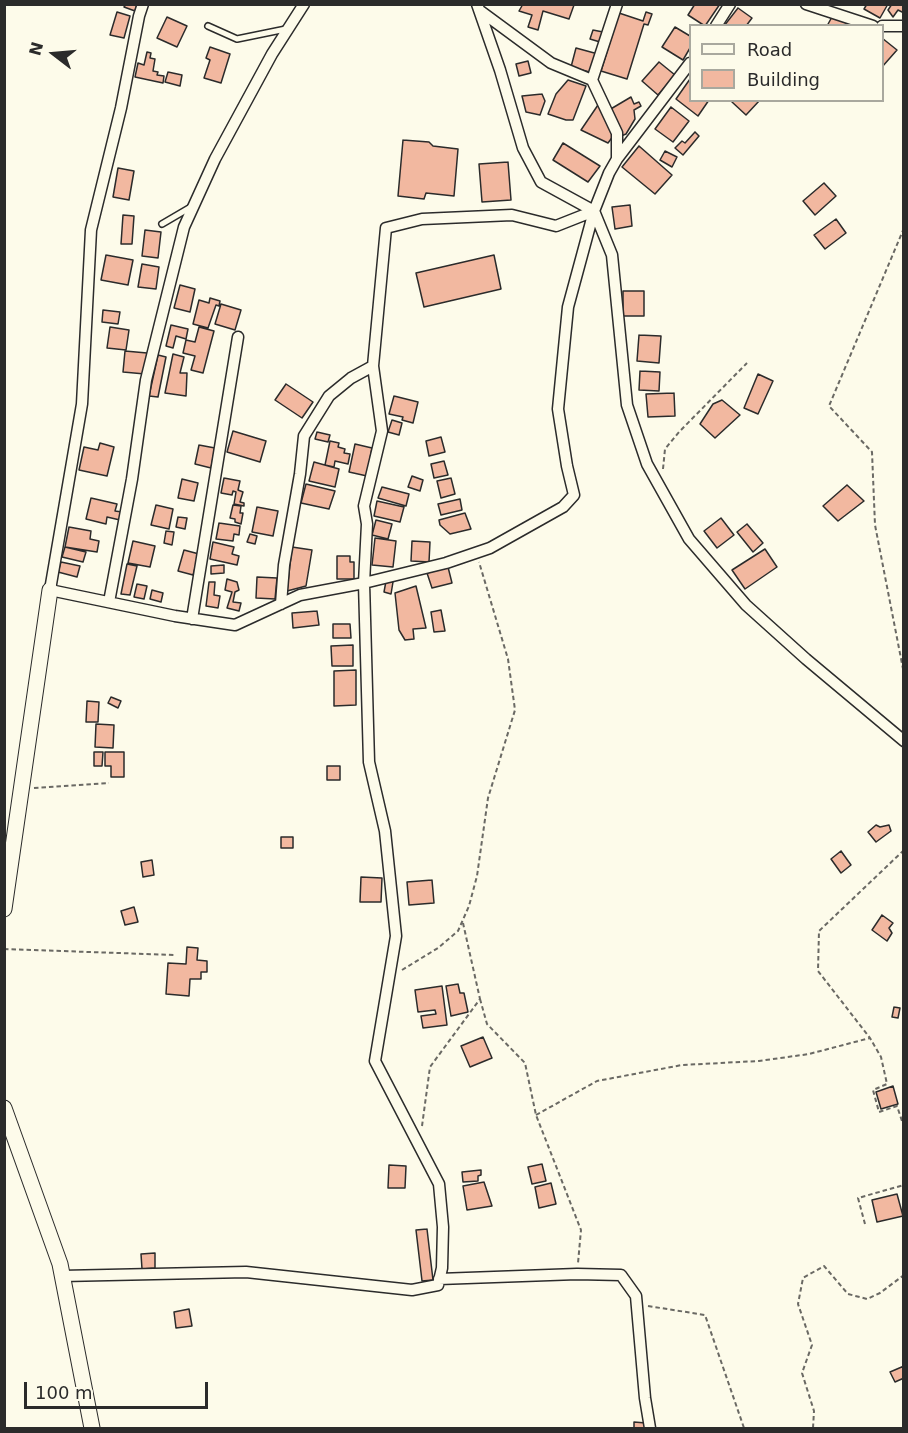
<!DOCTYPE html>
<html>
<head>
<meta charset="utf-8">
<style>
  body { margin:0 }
  #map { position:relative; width:908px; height:1433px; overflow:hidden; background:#fdfbea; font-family:"DejaVu Sans",sans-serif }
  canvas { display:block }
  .frame { position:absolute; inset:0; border:6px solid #2b2b2b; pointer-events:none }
  .legend { position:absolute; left:689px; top:24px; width:195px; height:78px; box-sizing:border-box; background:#fdfbea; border:2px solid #a9a89e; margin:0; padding:8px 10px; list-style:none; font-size:18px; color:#2b2b2b }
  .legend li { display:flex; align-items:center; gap:12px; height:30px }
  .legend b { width:30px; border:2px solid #a9a89e }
  .north { position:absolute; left:24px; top:24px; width:60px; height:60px; -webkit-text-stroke:4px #fdfbea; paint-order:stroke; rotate:286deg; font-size:16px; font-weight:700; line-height:24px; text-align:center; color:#2b2b2b }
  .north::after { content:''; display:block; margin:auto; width:21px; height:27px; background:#2b2b2b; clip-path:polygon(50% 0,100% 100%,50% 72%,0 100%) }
  .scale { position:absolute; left:24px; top:1382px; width:184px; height:27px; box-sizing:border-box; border:3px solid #2b2b2b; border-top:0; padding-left:8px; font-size:18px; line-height:21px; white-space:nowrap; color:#2b2b2b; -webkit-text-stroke:4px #fdfbea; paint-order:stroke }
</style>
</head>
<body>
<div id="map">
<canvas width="908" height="1433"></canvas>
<div class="frame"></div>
<ul class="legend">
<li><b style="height:8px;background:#fdfbea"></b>Road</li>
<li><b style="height:16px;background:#f2b8a0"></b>Building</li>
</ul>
<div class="north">N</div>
<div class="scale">100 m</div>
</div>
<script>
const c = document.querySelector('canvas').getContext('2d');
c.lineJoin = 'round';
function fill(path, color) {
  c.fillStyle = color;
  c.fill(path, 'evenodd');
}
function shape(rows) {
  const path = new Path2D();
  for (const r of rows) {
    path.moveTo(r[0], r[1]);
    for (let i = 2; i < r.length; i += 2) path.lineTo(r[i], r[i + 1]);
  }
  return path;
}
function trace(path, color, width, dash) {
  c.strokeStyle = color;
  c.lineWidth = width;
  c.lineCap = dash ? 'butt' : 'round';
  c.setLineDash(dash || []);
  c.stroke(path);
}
const building = shape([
  [126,4,137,4,135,11,124,7,126,4],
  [523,4,573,4,574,5,569,19,543,11,538,30,528,27,532,15,519,11,523,4],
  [695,4,720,4,705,26,688,15,695,4],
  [867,4,888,4,880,18,864,9,867,4],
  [892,4,904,4,904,10,902,12,898,10,893,17,888,10,892,4],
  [738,8,752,18,746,26,724,26,738,8],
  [117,12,130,16,124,38,110,35,117,12],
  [646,12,652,14,648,25,644,24,627,79,601,71,619,13,643,21,646,12],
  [833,15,851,26,827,26,833,15],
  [167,17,187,26,177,47,157,38,167,17],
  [675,27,690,36,690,48,683,60,662,47,675,27],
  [593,30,603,32,600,42,590,39,593,30],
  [882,38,897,50,882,67,882,38],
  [210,47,230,54,221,83,204,78,210,60,206,58,210,47],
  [576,48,598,54,593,73,571,67,576,48],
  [147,52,151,53,150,58,155,59,153,71,158,72,157,75,164,76,163,83,135,77,138,63,144,65,147,52],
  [528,61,531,73,519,76,516,64,528,61],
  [659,62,675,75,658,95,642,81,659,62],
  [168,72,182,75,180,86,165,82,168,72],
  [690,79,690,100,709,100,698,116,676,99,690,79],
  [568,80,586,86,573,120,566,120,548,114,556,94,568,80],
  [542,94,545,101,540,115,526,112,522,96,542,94],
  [631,97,634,104,639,102,641,106,634,110,635,119,626,134,621,136,609,110,631,97],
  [733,100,760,100,746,115,732,102,733,100],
  [600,102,614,135,608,143,581,130,600,102],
  [671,107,689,121,673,142,655,129,671,107],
  [695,132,699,136,683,155,675,148,682,141,685,143,695,132],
  [403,140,429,142,433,146,458,149,454,196,426,193,424,199,398,196,403,140],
  [563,143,600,166,588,182,553,160,563,143],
  [639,146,672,175,655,194,622,167,639,146],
  [665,151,677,157,672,167,660,160,665,151],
  [508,162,511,200,482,202,479,164,508,162],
  [118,168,134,171,129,200,113,197,118,168],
  [824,183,836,196,815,215,803,201,824,183],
  [630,205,632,226,615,229,612,207,630,205],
  [123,215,134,216,132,244,121,244,123,215],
  [836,219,846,233,825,249,814,235,836,219],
  [145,230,161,232,158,258,142,256,145,230],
  [106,255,133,260,128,285,101,280,106,255],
  [494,255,501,289,424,307,416,273,494,255],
  [142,264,159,267,156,289,138,287,142,264],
  [180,285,195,289,190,312,174,308,180,285],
  [623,291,644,291,644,316,623,316,623,291],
  [210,298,220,301,219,306,216,305,208,328,193,324,199,300,209,303,210,298],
  [221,304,241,310,235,330,215,324,221,304],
  [103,310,120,312,118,324,102,322,103,310],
  [171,325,188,329,186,339,176,336,173,348,166,346,171,325],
  [110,327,129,330,126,350,107,348,110,327],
  [199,327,214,331,203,373,191,370,195,356,183,353,186,340,195,342,199,327],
  [639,335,661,336,659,363,637,361,639,335],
  [125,351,147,353,145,374,123,372,125,351],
  [173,354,184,357,180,373,187,373,186,396,165,393,173,354],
  [158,355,166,357,158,397,149,396,158,355],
  [640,371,660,372,659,391,639,390,640,371],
  [758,374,773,381,758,414,744,408,758,374],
  [286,384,313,402,302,418,275,400,286,384],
  [674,393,675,416,648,417,646,394,674,393],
  [394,396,418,402,413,423,402,420,403,417,389,414,394,396],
  [722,400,740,415,715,438,700,424,713,404,722,400],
  [392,420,402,423,399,435,388,432,392,420],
  [233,431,266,441,260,462,227,452,233,431],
  [317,432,330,435,328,442,315,439,317,432],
  [441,437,445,452,429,456,426,441,441,437],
  [330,441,339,443,338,447,345,449,344,453,350,454,348,464,335,461,334,467,325,465,330,441],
  [100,443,114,447,107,476,79,470,84,447,98,450,100,443],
  [355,444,372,448,367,476,349,472,355,444],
  [199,445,215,448,211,468,195,464,199,445],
  [444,461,448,475,434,478,431,464,444,461],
  [314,462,339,469,335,487,309,481,314,462],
  [412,476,423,480,420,491,408,487,412,476],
  [224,478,240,481,238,490,243,492,240,502,244,503,244,506,234,504,236,492,233,491,232,495,221,493,224,478],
  [451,478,455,494,441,498,437,481,451,478],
  [182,479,198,483,194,501,178,498,182,479],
  [306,484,335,491,329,509,301,503,306,484],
  [847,485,864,501,838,521,823,506,847,485],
  [382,487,409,494,406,506,378,498,382,487],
  [91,498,117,504,115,511,122,512,120,520,107,517,106,524,86,519,91,498],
  [460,499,462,510,441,515,438,504,460,499],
  [377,501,404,507,400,522,374,516,377,501],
  [156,505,173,509,169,529,151,525,156,505],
  [233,505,241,506,240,513,243,513,241,524,235,522,235,519,230,518,233,505],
  [257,507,278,511,273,536,252,532,257,507],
  [465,513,471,529,450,534,440,525,439,520,465,513],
  [178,517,187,518,185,529,176,527,178,517],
  [721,518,734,535,717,548,704,531,721,518],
  [376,520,392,524,388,539,372,535,376,520],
  [219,523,240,526,239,535,234,534,233,541,216,539,219,523],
  [747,524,763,543,753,552,737,532,747,524],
  [69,527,91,531,90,539,99,541,97,552,65,547,69,527],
  [166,531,174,532,172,545,164,543,166,531],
  [250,534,257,536,255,544,247,542,250,534],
  [375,538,396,541,393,567,372,565,375,538],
  [133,541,155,546,150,567,128,563,133,541],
  [412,541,430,542,429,562,411,561,412,541],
  [213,542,234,547,232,554,239,556,237,565,210,559,213,542],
  [65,547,86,552,83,562,62,557,65,547],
  [292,547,312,550,306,586,287,591,292,547],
  [765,549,777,567,745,589,732,570,765,549],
  [184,550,199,554,193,575,178,571,184,550],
  [337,556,350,556,350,562,354,562,354,579,337,579,337,556],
  [61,562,80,566,77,577,58,572,61,562],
  [127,564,137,566,130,595,121,594,127,564],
  [224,565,224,573,211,574,211,566,224,565],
  [448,567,452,583,432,588,427,573,448,567],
  [257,577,277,578,275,599,256,598,257,577],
  [227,579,237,582,239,590,235,592,233,602,241,603,239,611,227,608,232,592,225,590,227,579],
  [386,581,393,582,391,594,384,592,386,581],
  [209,582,215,582,214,595,220,596,218,608,206,606,209,582],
  [137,584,147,586,144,599,134,597,137,584],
  [416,586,426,628,413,629,414,639,405,640,399,630,395,593,416,586],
  [152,590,163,593,161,602,150,599,152,590],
  [441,610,445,631,434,632,431,612,441,610],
  [317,611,319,625,293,628,292,613,317,611],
  [333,624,350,624,351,638,333,638,333,624],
  [353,645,353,666,332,666,331,646,353,645],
  [356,670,356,705,334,706,334,671,356,670],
  [111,697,121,701,118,708,108,703,111,697],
  [87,701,99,702,98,722,86,722,87,701],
  [96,724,114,725,113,748,95,747,96,724],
  [94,752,103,752,102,766,94,766,94,752],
  [105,752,124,752,124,777,111,777,111,766,105,766,105,752],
  [327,766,340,766,340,780,327,780,327,766],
  [876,825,880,827,889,825,891,831,876,842,868,832,876,825],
  [281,837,293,837,293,848,281,848,281,837],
  [841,851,851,865,841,873,831,859,841,851],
  [152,860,154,875,143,877,141,862,152,860],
  [361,877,382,878,381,902,360,902,361,877],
  [432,880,434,903,409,905,407,882,432,880],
  [134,907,138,922,125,925,121,911,134,907],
  [882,915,893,923,889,928,892,933,887,941,872,930,882,915],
  [187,947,198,948,197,960,207,961,207,972,201,972,201,979,190,979,189,996,166,994,168,963,186,964,187,947],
  [458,984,460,993,464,993,468,1012,451,1016,446,986,458,984],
  [442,986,447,1025,423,1028,421,1016,436,1014,435,1010,418,1012,415,990,442,986],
  [894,1007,900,1008,898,1018,892,1017,894,1007],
  [483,1037,492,1058,470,1067,461,1046,483,1037],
  [893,1086,898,1104,881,1109,876,1092,893,1086],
  [542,1164,546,1181,532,1184,528,1167,542,1164],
  [389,1165,406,1166,405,1188,388,1188,389,1165],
  [481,1170,481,1175,478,1176,478,1181,463,1182,462,1172,481,1170],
  [484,1182,492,1206,467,1210,463,1186,484,1182],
  [551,1183,556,1204,539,1208,535,1187,551,1183],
  [897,1194,903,1216,877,1222,872,1200,897,1194],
  [427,1229,433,1280,422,1281,416,1230,427,1229],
  [155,1253,155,1268,142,1269,141,1254,155,1253],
  [189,1309,192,1326,176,1328,174,1312,189,1309],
  [904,1366,904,1378,895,1382,890,1372,904,1366],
  [634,1422,646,1423,645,1428,634,1428,634,1422]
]);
const path = shape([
  [904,228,829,406,872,452,875,525,904,674],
  [663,469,665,449,679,432,747,363],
  [34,788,109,783],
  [904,850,819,931,818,971,870,1038,881,1057,887,1084,873,1090,879,1112,897,1106,904,1127],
  [4,949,175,955],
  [402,970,438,948,458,931,469,906,477,876,488,798,515,710,508,659,479,562],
  [480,999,487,1024,525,1063,536,1115,581,1230,578,1263],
  [536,1115,597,1081,682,1065,759,1061,809,1054,870,1038],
  [422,1126,430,1067,480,999,463,923],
  [865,1224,858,1198,904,1185],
  [648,1306,705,1315,744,1428],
  [813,1428,814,1411,802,1373,812,1345,798,1304,803,1278,824,1266,848,1294,867,1299,880,1293,904,1275]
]);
const lane = shape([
  [208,26,237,39,286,29],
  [162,224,191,207]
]);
const street = shape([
  [143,4,139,16,121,108,91,230,82,404,50,590,175,616,235,625,300,595,364,583,446,563,490,548,563,507,574,495,567,466,558,409,568,307,594,211,609,173,617,159,617,133,592,80,617,4],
  [477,4,500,70,523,148,541,182,594,211,612,255,627,405,647,464,689,539,746,605,806,659,904,741],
  [806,4,873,26],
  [479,10,551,63,592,80],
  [716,26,730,4],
  [882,26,904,26],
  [617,159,690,63],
  [373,366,386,228,422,219,512,215,556,226,594,211],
  [109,602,132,479,146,380,184,227,215,159,272,54,304,4],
  [192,619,238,337],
  [62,1276,246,1272,412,1290,438,1285,442,1268,443,1227,439,1184,375,1061,396,936,385,831,369,762,364,583,367,524,364,506,382,431,373,366,351,378,329,396,304,436,300,474,284,565,281,604],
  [439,1279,577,1274,621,1275,636,1296,645,1398,650,1428]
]);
const secondary = shape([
  [4,909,50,590],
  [4,1108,60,1264,92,1428]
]);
fill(building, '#f2b8a0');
trace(building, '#2b2b2b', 1.5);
trace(lane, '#2b2b2b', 8);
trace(street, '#2b2b2b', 13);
trace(secondary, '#2b2b2b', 17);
trace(path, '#6a6964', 2, [4.5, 3]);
trace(lane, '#fdfbea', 5);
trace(street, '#fdfbea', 10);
trace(secondary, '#fdfbea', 15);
</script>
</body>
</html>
